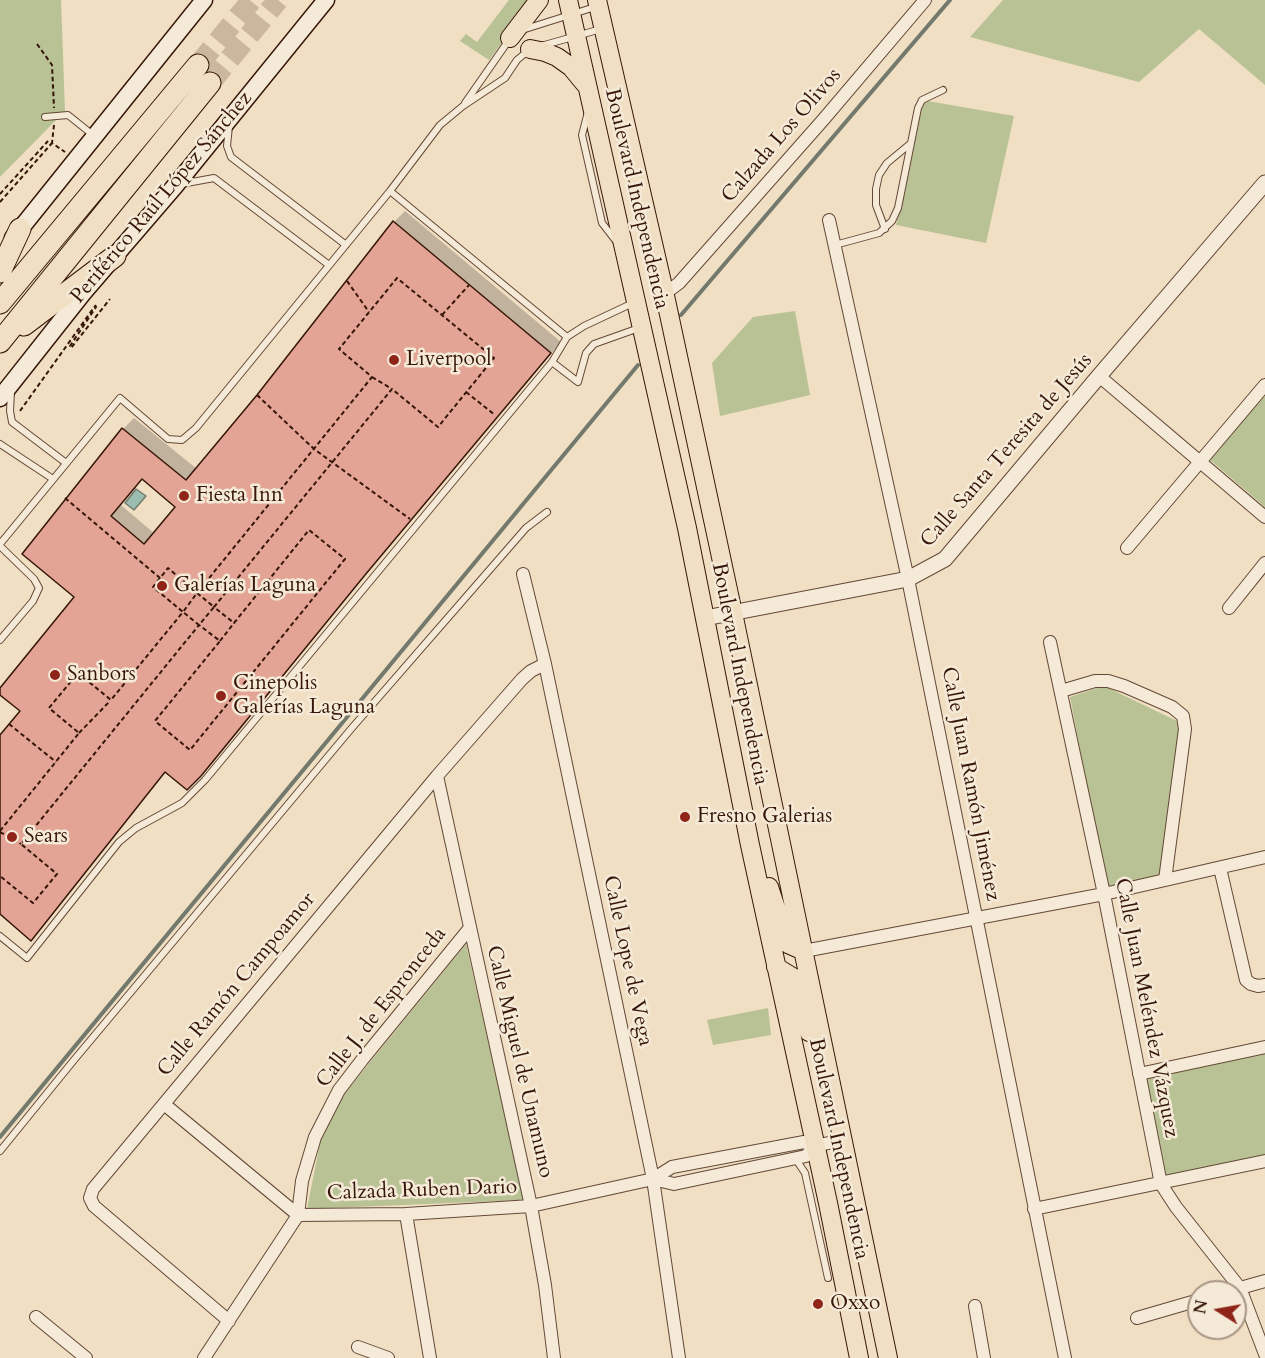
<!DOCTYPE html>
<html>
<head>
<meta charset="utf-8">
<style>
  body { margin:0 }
  #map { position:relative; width:1265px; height:1358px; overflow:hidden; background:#f0dfc3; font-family:Cardo,serif }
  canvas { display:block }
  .north { position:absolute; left:1187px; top:1280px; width:60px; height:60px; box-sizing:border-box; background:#f5ead8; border:2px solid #a99585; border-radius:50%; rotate:281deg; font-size:16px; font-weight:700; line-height:24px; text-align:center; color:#361608 }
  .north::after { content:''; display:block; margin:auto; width:21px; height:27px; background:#8f2418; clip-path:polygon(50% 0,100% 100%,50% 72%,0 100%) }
</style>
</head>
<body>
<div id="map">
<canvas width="1265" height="1358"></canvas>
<div class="north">N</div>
</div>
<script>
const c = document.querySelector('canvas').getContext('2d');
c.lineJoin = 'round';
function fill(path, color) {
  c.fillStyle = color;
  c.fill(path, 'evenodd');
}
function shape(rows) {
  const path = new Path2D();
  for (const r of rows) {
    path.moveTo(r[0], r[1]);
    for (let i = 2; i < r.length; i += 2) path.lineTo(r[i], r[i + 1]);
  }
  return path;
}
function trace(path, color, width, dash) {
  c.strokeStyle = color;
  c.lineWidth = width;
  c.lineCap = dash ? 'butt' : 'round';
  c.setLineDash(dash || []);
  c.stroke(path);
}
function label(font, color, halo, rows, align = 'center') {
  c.font = font + ' Cardo,serif';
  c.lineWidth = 5;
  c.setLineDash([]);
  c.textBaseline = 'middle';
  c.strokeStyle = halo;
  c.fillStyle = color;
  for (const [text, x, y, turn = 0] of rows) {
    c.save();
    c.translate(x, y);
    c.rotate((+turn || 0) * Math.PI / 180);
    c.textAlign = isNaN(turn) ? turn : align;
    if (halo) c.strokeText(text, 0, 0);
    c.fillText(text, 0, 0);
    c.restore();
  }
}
const green = shape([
  [0,0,61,0,65,111,0,177],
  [509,0,534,0,489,60,460,41,466,34,477,42],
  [1003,0,1265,0,1265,85,1199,29,1139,82,970,37],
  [922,100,1014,116,986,243,896,225],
  [795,311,810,395,720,416,712,363,753,317],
  [1265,396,1265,507,1209,459],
  [1104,686,1177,721,1181,730,1162,877,1107,890,1070,697],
  [466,944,524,1200,307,1209,322,1133,345,1093],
  [768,1008,771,1035,713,1045,707,1020],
  [1265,1053,1265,1157,1166,1176,1146,1078]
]);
const water = shape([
  [136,489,146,496,134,510,125,503,136,489]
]);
const shadow = shape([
  [405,211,561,342,376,562,212,764,187,788,166,771,42,928,31,939,0,912,0,738,22,711,0,693,0,690,76,597,24,553,123,429,134,418,197,469,258,396,394,222],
  [143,477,177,507,155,534,121,505]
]);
const stream = shape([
  [681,315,950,0],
  [0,1137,638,365]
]);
const building = shape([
  [393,221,551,353,365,575,201,776,187,790,165,772,31,941,0,914,0,735,20,711,0,695,0,688,74,597,22,554,122,428,186,480,257,395,393,221],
  [142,479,175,507,144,544,111,516,142,479]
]);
const motorwayTunnel = shape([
  [198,65,252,0],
  [210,83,278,0]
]);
const path = shape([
  [37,44,52,65,54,108],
  [54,125,52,143,65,152],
  [0,194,48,141],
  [0,202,52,143,49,141],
  [347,281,369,312],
  [95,305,96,307,70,346,71,348,110,299],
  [442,315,469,285],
  [372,377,392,389],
  [466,392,495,415],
  [257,395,314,449,410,519],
  [20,411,95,306],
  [65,498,160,578],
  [197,593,214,607,199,625,183,612,197,593],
  [220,641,234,623],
  [9,724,56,762],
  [79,733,110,701],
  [0,831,79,733,49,708,78,673,111,700,183,612,153,587,168,568,197,593,372,377,339,349,397,278,494,358,438,427,392,389,214,607,234,623,309,530,345,559,190,750,155,721,220,641,199,625,21,844,57,874,33,903,0,876],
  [0,832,21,844]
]);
const service = shape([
  [522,30,595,7],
  [541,46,601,29],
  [465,103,509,40],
  [588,112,582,135,602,223,616,241],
  [45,117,68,115,93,135],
  [229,126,227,146,231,157,346,245],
  [181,184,214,178,329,265],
  [390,191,440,125,463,106,505,78,517,60,529,50],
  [885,229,876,205,876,189,879,175,887,163,910,144],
  [835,245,879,233,892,221,898,208,918,108,922,100,943,90],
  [567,337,584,326,633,303],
  [552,362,578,382,586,353,594,344,639,328],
  [11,392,10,411,12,422,66,463],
  [0,444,53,479],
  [0,544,120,398,168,439,182,440,196,428,390,191,567,337,552,362,205,780,182,803,136,828,119,842,27,958,0,936],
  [0,546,34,579,39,588,33,601,0,640],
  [0,1151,74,1060,351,729,526,528,547,512],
  [795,1158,805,1173,828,1278]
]);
const minor = shape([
  [829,220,908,579,1065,1358],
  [664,291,671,289,679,283,823,120,925,0],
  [1099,376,1265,517],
  [1127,548,1265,385],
  [523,574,545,664,653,1179,679,1358],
  [1229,608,1265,563],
  [1050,642,1104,894,1161,1184,1176,1207,1240,1288,1265,1354],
  [1061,691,1095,681,1108,681,1124,686,1172,707,1183,716,1185,729,1165,880],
  [437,776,531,1206,545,1285,554,1358],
  [1220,868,1246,980,1251,984,1258,986,1265,985],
  [804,951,1104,894,1265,857],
  [1139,1074,1265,1047],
  [164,1104,298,1215],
  [653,1179,674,1184,806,1156,815,1146,842,1140],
  [1034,1209,1265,1161],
  [406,1214,430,1358],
  [298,1215,406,1214,531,1206,653,1179,672,1167,804,1142,815,1146],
  [1226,1292,1265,1281],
  [975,1306,984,1358],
  [36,1317,86,1358],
  [1137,1318,1199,1300],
  [229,1321,94,1206,90,1198,93,1189,437,776,522,679,531,671,545,664],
  [358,1347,388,1358],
  [204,1358,298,1215,302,1181,315,1137,339,1090,362,1060,469,929]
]);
const tertiary = shape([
  [705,618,908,579,945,559,1099,376,1265,183]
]);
const secondary = shape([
  [13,238,204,0],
  [0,398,83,293,175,186,326,0]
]);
const primary = shape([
  [568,0,687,528,750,845,828,1203,859,1358],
  [597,0,664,291,733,613,888,1358],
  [510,38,539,0],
  [530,49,545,52,557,57,571,67,585,84],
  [769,887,788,944,804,951],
  [776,967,794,978,809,1032]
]);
const motorway = shape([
  [0,272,20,229],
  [0,303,198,65],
  [24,325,115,256],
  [0,342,210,83]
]);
const markers = [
  [394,360,6,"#8f2418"],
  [184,496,6,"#8f2418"],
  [162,586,6,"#8f2418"],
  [55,675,6,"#8f2418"],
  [221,696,6,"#8f2418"],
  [685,817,6,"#8f2418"],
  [12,837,6,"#8f2418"],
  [818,1304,6,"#8f2418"]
];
const streetNames = [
  ["Calzada Los Olivos",782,136,-49],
  ["Periférico Raúl López Sánchez",162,198,-50],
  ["Boulevard Independencia",636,199,77],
  ["Calle Santa Teresita de Jesús",1007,451,-49],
  ["Boulevard Independencia",739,674,79],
  ["Calle Juan Ramón Jiménez",970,784,79],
  ["Calle Lope de Vega",627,961,78],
  ["Calle Ramón Campoamor",237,985,-50],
  ["Calle J. de Espronceda",382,1008,-52],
  ["Calle Juan Meléndez Vázquez",1146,1008,79],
  ["Calle Miguel de Unamuno",519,1062,77],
  ["Boulevard Independencia",838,1149,78],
  ["Calzada Ruben Dario",422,1191,-2]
];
const poiNames = [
  ["Liverpool",406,360],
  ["Fiesta Inn",196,496],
  ["Galerías Laguna",174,586],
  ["Sanbors",67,675],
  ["Cinepolis",233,684],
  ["Galerías Laguna",233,708],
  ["Fresno Galerias",697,817],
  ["Sears",24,837],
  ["Oxxo",830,1304]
];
fill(green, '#b9c294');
fill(water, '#9bbdb0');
trace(water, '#737a6d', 1.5);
fill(shadow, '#0003');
trace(stream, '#737a6d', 4);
fill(building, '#e3a495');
trace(building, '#361608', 1.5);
trace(motorwayTunnel, '#cbb79e', 21, [21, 10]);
trace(service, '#644837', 8);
trace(minor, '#644837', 14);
trace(tertiary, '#644837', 17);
trace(secondary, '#361608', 19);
trace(primary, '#361608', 20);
trace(motorway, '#361608', 23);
trace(path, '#361608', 2, [4.5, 3]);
trace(service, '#f5ead8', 6);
trace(minor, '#f5ead8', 12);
trace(tertiary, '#f5ead8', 15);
trace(secondary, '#f5ead8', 16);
trace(primary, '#f0dfc3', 18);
trace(motorway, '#f0dfc3', 21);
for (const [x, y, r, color] of markers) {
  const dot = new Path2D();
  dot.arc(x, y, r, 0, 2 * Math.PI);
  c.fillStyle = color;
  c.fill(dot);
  trace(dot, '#f5ead8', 2);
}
label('21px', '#361608', '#f5ead8', streetNames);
label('21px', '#361608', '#f5ead8', poiNames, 'left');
</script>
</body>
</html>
